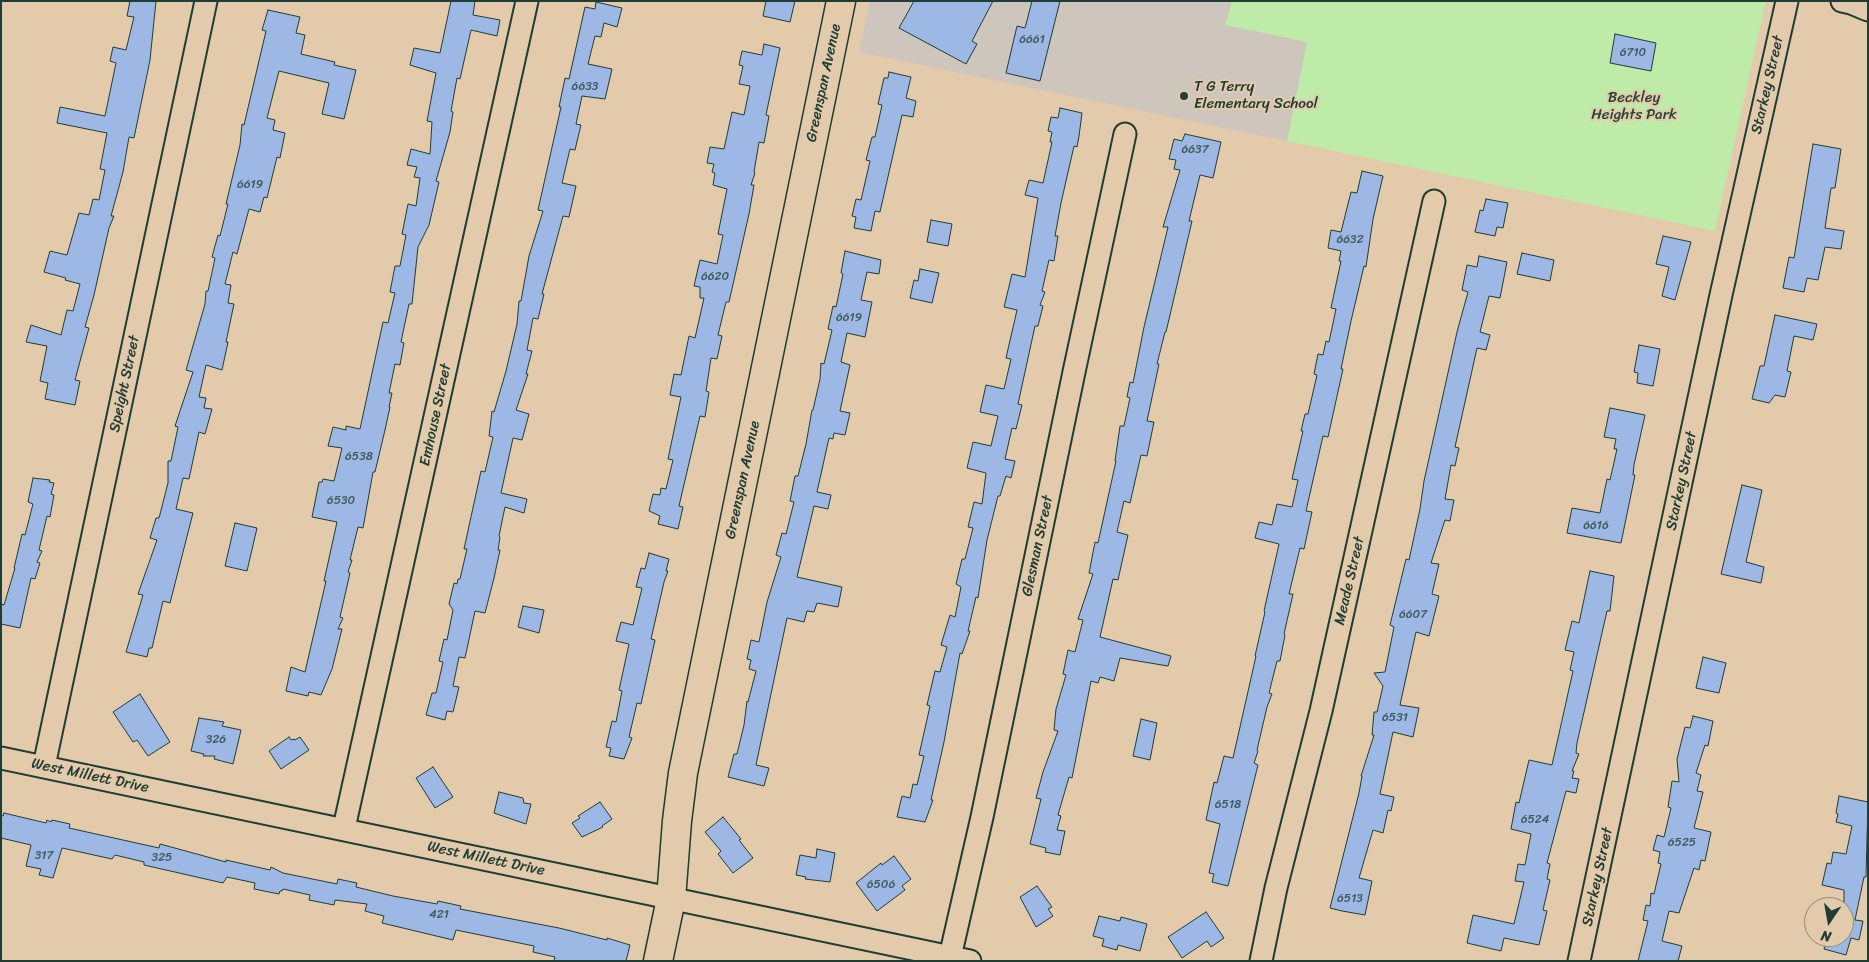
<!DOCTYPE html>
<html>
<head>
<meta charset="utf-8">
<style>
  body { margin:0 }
  #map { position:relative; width:1869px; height:962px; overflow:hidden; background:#e3caab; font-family:Sriracha,sans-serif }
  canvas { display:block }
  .frame { position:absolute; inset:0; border:2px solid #1f3d34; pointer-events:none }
  .north { position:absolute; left:1804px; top:897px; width:50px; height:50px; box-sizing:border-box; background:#e3caab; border:1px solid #95927b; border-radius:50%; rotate:192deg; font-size:14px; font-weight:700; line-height:20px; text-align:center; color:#1f3d34 }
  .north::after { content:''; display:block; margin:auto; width:18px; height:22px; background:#1f3d34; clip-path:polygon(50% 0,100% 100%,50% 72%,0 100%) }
</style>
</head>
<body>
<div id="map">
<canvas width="1869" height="962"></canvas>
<div class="frame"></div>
<div class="north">N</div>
</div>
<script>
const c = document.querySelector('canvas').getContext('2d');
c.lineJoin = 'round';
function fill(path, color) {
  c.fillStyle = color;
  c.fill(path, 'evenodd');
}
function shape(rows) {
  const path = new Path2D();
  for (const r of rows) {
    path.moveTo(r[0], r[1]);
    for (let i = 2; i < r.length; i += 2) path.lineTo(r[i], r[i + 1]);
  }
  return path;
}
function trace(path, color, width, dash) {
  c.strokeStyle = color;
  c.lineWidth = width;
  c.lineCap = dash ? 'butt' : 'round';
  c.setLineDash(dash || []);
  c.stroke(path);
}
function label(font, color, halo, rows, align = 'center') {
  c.font = font + ' Sriracha,sans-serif';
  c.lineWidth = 4;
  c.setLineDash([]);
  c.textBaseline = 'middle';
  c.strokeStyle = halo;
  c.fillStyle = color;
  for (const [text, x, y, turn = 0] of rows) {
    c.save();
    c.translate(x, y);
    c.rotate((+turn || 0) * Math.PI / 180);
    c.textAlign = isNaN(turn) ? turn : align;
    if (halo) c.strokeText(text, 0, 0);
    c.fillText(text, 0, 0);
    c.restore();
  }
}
const built = shape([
  [870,1,1355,1,1296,97,1287,141,859,52]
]);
const green = shape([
  [1232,1,1766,1,1715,231,1287,141,1307,42,1225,25]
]);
const building = shape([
  [130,1,156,1,150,60,134,138,129,137,123,172,111,216,114,216,109,228,94,295,85,327,89,328,75,380,80,381,75,405,45,399,48,383,40,381,47,346,26,342,31,325,61,335,67,310,73,311,80,284,65,280,66,278,44,272,50,251,67,255,79,213,89,215,93,199,99,200,105,170,100,169,107,133,57,123,60,107,105,116,116,63,110,61,113,47,126,50,134,17,127,16,130,1],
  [451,1,475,1,473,15,500,20,497,36,471,30,460,79,457,78,451,111,453,112,450,132,436,181,439,182,429,225,418,247,412,304,409,304,401,342,404,343,400,365,395,364,389,393,392,393,389,407,390,407,385,430,375,472,373,472,363,528,358,527,350,560,352,560,348,572,350,573,340,617,343,618,338,629,342,629,332,669,321,695,309,692,308,696,286,691,291,667,305,672,326,581,324,581,337,522,312,517,319,482,322,482,323,479,334,481,342,448,328,446,333,427,346,430,346,426,360,429,383,322,388,323,395,293,390,292,395,266,400,266,406,235,402,234,408,204,416,206,420,178,414,177,417,167,407,165,411,149,430,154,432,122,427,121,436,73,410,65,414,48,440,53,451,1],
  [766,1,795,1,790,22,763,16,766,1],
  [914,1,993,1,972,41,977,44,966,64,899,28,914,1],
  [1032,1,1060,1,1040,81,1006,73,1017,26,1025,28,1032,1],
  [596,2,622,8,617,27,604,23,601,37,595,36,588,64,612,69,605,99,582,96,576,124,581,125,575,150,570,149,562,183,576,186,569,217,563,216,542,294,544,294,538,319,533,318,527,350,532,351,526,374,528,374,516,410,529,414,522,440,513,438,501,493,527,499,524,513,505,507,499,536,500,537,498,550,500,550,494,578,485,613,475,611,465,658,459,657,453,686,459,687,453,712,447,711,445,720,426,715,432,693,436,693,443,662,439,661,444,639,447,640,453,610,449,604,454,583,457,584,458,579,460,579,467,549,464,549,481,471,485,472,493,437,489,436,492,411,494,412,506,371,517,324,519,301,521,301,529,256,543,211,538,210,561,107,559,107,565,78,569,79,585,7,595,9,596,2],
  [268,10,300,17,296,33,305,35,301,54,335,62,334,65,356,70,344,119,322,114,329,83,279,71,267,118,275,120,273,130,285,133,280,158,277,157,267,198,264,197,260,212,249,209,237,254,233,252,225,284,231,285,228,303,234,304,226,342,228,342,222,370,206,365,199,397,206,398,204,408,212,409,205,434,199,432,189,479,183,478,176,509,193,513,170,603,163,601,152,648,149,648,147,657,126,652,143,595,138,594,157,540,150,538,156,518,159,518,168,483,168,461,171,461,178,427,175,426,193,372,186,370,205,304,206,291,208,291,215,258,212,257,218,235,220,236,228,204,226,204,240,145,242,124,244,125,266,31,262,30,268,10],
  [1615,34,1656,43,1651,71,1610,63,1615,34],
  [764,44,780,48,766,115,769,116,764,143,759,142,754,172,755,173,751,185,754,185,749,214,729,302,726,302,718,335,722,336,717,359,711,358,706,391,709,392,705,417,700,416,679,506,683,507,678,529,658,524,660,516,649,511,653,494,660,495,661,488,666,489,673,460,668,459,681,397,670,395,674,374,681,375,689,336,695,338,704,298,700,298,700,287,694,286,700,260,717,264,723,235,718,234,727,189,713,185,715,173,712,172,714,164,707,163,710,147,724,149,732,112,744,115,750,86,739,84,743,66,739,65,742,51,762,55,764,44],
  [889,72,911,77,906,98,916,101,913,117,902,115,880,212,875,211,871,231,854,228,856,217,852,216,856,199,861,200,870,161,866,160,872,137,875,137,882,105,878,104,884,78,888,78,889,72],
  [1060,108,1082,113,1079,136,1077,147,1074,146,1061,203,1055,236,1058,236,1054,261,1049,260,1042,291,1045,292,1040,305,1043,306,1038,326,1035,326,1018,404,1022,405,1016,429,1012,428,1005,459,1015,461,1011,478,1006,476,1000,496,998,496,987,540,978,598,976,597,968,631,970,631,962,654,960,653,944,742,931,800,933,800,925,822,897,817,902,796,910,798,913,784,917,785,924,756,919,755,930,706,927,705,935,671,940,672,947,647,941,645,950,615,955,617,961,587,956,584,962,559,965,559,973,528,968,527,974,502,982,504,986,473,967,468,973,442,991,446,998,416,980,412,986,385,1004,389,1011,359,1006,358,1017,310,1004,307,1012,274,1025,277,1038,198,1025,195,1029,180,1043,183,1052,142,1050,142,1052,132,1048,131,1051,117,1058,118,1060,108],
  [1185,134,1221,142,1213,178,1200,175,1189,221,1192,221,1166,332,1165,332,1157,364,1159,364,1147,421,1154,422,1147,456,1141,455,1130,503,1124,501,1117,532,1128,535,1118,580,1113,579,1100,637,1171,656,1168,666,1120,658,1114,681,1100,677,1098,683,1091,681,1072,778,1069,777,1058,815,1061,816,1057,830,1065,831,1060,855,1045,852,1046,848,1030,844,1041,799,1036,798,1043,772,1058,731,1054,730,1056,709,1066,675,1063,674,1068,650,1075,652,1083,620,1078,619,1093,574,1089,573,1095,542,1098,543,1116,461,1115,461,1120,426,1124,426,1130,398,1127,397,1130,382,1133,383,1144,327,1168,227,1163,227,1180,170,1174,169,1176,160,1169,159,1174,139,1182,141,1185,134],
  [1813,144,1841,149,1835,188,1831,188,1825,228,1844,231,1841,249,1825,247,1818,280,1807,278,1804,292,1783,288,1789,257,1794,258,1813,144],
  [1362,171,1383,176,1373,219,1366,267,1364,266,1351,321,1341,369,1343,369,1328,437,1323,436,1306,511,1312,512,1304,549,1300,548,1289,594,1293,594,1284,634,1285,635,1280,661,1277,661,1269,693,1272,694,1267,707,1257,750,1258,751,1254,763,1258,765,1228,886,1212,882,1214,874,1209,873,1220,824,1206,820,1214,782,1217,783,1224,756,1233,758,1256,656,1255,656,1265,612,1264,611,1279,544,1255,538,1259,522,1272,525,1277,504,1292,507,1298,480,1292,479,1303,431,1301,431,1305,414,1308,414,1317,375,1314,374,1318,354,1323,355,1326,341,1329,342,1336,309,1331,308,1341,261,1339,261,1341,251,1328,248,1331,230,1341,232,1351,192,1357,193,1362,171],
  [1486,199,1508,203,1503,228,1497,227,1495,236,1475,232,1480,210,1483,211,1486,199],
  [931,220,952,224,948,246,927,242,931,220],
  [1663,236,1691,242,1675,300,1662,296,1669,267,1656,264,1663,236],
  [845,251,881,260,879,274,867,272,861,300,872,302,865,337,847,333,841,362,850,365,840,411,850,413,845,435,834,433,833,439,829,438,817,492,831,495,828,509,814,506,797,577,842,587,838,607,817,603,814,612,807,611,804,622,787,618,756,765,769,768,764,786,728,777,734,754,737,754,744,725,747,701,748,702,756,671,749,669,751,660,747,659,751,640,759,642,767,602,781,557,776,555,782,533,786,534,794,502,790,501,795,476,798,476,806,444,812,410,813,410,820,379,821,363,824,364,832,330,828,329,833,306,836,307,843,274,841,273,845,251],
  [1522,253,1554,260,1550,281,1517,274,1522,253],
  [1479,256,1507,262,1500,298,1489,296,1480,332,1490,335,1486,350,1477,348,1455,447,1459,448,1455,466,1451,465,1445,499,1454,500,1450,521,1445,520,1431,563,1439,564,1432,594,1439,596,1429,636,1416,632,1400,705,1419,708,1413,737,1393,732,1380,794,1394,797,1391,811,1388,810,1383,833,1373,830,1359,878,1372,881,1365,915,1342,911,1330,908,1359,793,1362,776,1361,776,1374,735,1372,735,1374,712,1377,712,1383,686,1374,673,1385,672,1394,627,1390,625,1406,559,1409,560,1420,509,1424,481,1457,332,1468,292,1462,290,1467,265,1477,267,1479,256],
  [920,269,939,273,932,303,910,298,914,280,918,281,920,269],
  [1775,315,1817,324,1813,340,1794,336,1787,371,1791,372,1785,397,1775,395,1769,403,1752,399,1760,366,1764,366,1775,315],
  [1639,345,1660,349,1653,386,1637,383,1638,373,1634,372,1639,345],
  [1610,408,1645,415,1634,465,1633,475,1635,475,1621,543,1567,533,1572,508,1600,513,1607,479,1610,480,1617,449,1614,449,1616,439,1604,437,1610,408],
  [33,478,50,480,49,482,54,483,51,494,54,495,50,517,47,516,39,550,42,551,37,562,40,563,35,579,31,578,20,628,1,624,1,604,4,605,15,568,14,568,22,534,25,535,33,504,28,502,33,478],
  [1742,485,1762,490,1746,562,1764,567,1761,583,1721,574,1742,485],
  [235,523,257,528,247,571,225,566,235,523],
  [649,553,669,559,666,571,668,571,664,582,651,639,655,640,641,704,637,703,629,737,632,738,624,759,609,756,611,748,606,747,612,721,616,722,622,691,619,690,629,644,616,641,621,622,633,625,642,588,636,587,641,568,645,569,649,553],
  [1590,571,1614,576,1610,611,1607,611,1577,743,1576,753,1579,754,1572,771,1574,771,1572,778,1579,779,1576,793,1566,791,1547,863,1550,864,1547,879,1550,880,1543,910,1547,911,1539,945,1504,938,1501,951,1467,943,1473,915,1514,924,1524,882,1515,881,1518,864,1525,865,1531,834,1511,829,1516,802,1519,803,1529,760,1552,765,1573,671,1570,670,1574,652,1565,650,1572,621,1579,623,1590,571],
  [523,606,544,610,539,633,518,627,523,606],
  [1703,657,1726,663,1719,693,1696,688,1703,657],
  [140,694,170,742,148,756,137,740,133,742,113,712,140,694],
  [1693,716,1713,721,1708,746,1705,745,1696,773,1701,775,1697,791,1703,792,1694,828,1711,832,1705,861,1701,860,1699,870,1694,868,1679,913,1669,911,1662,941,1682,946,1678,961,1638,961,1648,921,1643,920,1646,905,1650,906,1651,893,1654,894,1661,864,1658,863,1660,852,1653,850,1657,835,1664,837,1671,808,1668,807,1672,781,1679,782,1677,759,1685,727,1690,728,1693,716],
  [199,718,224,722,222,726,241,730,233,764,214,759,215,756,203,756,204,754,191,751,199,718],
  [1141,719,1157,723,1150,760,1133,756,1141,719],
  [289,737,291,740,294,739,295,740,300,737,309,750,281,769,269,751,289,737],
  [433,767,453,797,435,808,416,778,433,767],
  [499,792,523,798,524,803,531,804,526,824,494,813,499,792],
  [1839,796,1868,802,1866,877,1864,877,1855,920,1863,921,1859,940,1851,938,1846,955,1824,949,1827,937,1844,937,1844,890,1822,885,1827,863,1831,864,1833,852,1846,854,1852,826,1836,822,1838,814,1836,813,1839,796],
  [600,802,612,819,602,826,603,827,582,837,572,823,580,818,578,816,600,802],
  [4,813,46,823,47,820,51,822,52,820,70,824,69,828,159,848,160,844,226,862,226,860,270,870,271,867,283,873,337,884,338,879,357,883,356,887,393,896,437,904,438,901,461,906,460,909,559,928,607,940,607,938,630,945,626,961,554,961,555,957,533,952,534,946,456,930,453,940,382,923,384,916,365,911,367,904,335,900,334,905,309,900,310,895,283,889,282,891,280,891,279,894,254,889,255,883,227,877,223,883,144,865,144,862,115,855,112,859,62,848,53,878,39,875,41,869,26,866,31,845,1,838,1,815,3,816,4,813],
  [723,817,741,839,739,840,753,858,733,873,718,854,721,851,705,832,723,817],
  [817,849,835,853,830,882,805,879,806,877,796,875,800,855,816,858,817,849],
  [894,856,911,879,902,886,905,890,877,911,856,883,881,863,882,865,894,856],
  [1037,886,1052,907,1048,909,1053,916,1036,927,1020,897,1037,886],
  [1206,912,1224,938,1211,947,1207,941,1182,958,1168,937,1206,912],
  [1099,916,1120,921,1121,917,1147,924,1140,951,1118,945,1117,950,1102,946,1104,939,1093,936,1099,916]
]);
const street = shape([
  [1842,1,1851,3,1868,10],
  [1,758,970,961],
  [44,766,206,1],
  [344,828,527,1],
  [950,957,982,817,1074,372,1125,134],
  [1261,961,1276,888,1321,711,1434,201],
  [1579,961,1721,295,1787,1]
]);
const secondary = shape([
  [658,961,671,899,677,821,683,773,841,1]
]);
const markers = [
  [1184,96,5,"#1f3d34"]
];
const numberNames = [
  ["6661",1032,40],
  ["6710",1633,53],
  ["6633",585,87],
  ["6637",1195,150],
  ["6619",250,185],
  ["6632",1350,240],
  ["6620",715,277],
  ["6619",849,318],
  ["6538",359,457],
  ["6530",341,501],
  ["6616",1596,526],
  ["6607",1413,615],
  ["6531",1395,718],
  ["326",216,740],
  ["6518",1228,805],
  ["6524",1535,820],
  ["6525",1682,843],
  ["317",44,856],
  ["325",162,858],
  ["6506",881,885],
  ["6513",1350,899],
  ["421",439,915]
];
const streetNames = [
  ["Greenspan Avenue",824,83,-78],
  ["Starkey Street",1768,85,-77],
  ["Speight Street",125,384,-78],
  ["Emhouse Street",436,415,-78],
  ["Greenspan Avenue",743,480,-78],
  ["Starkey Street",1682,481,-78],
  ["Glesman Street",1038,546,-78],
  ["Meade Street",1350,581,-77],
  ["West Millett Drive",90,776,12],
  ["West Millett Drive",486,859,12],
  ["Starkey Street",1598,877,-78]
];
const poiNames = [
  ["T G Terry",1194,87],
  ["Elementary School",1194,104]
];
const parkNames = [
  ["Beckley",1634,98],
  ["Heights Park",1634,115]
];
fill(built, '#cec5bc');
fill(green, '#beeba8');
fill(building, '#9db8e4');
trace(building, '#1f3d34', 1);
trace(street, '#1f3d34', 25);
trace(secondary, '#1f3d34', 31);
trace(street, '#e3caab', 21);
trace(secondary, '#e3caab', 28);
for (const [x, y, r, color] of markers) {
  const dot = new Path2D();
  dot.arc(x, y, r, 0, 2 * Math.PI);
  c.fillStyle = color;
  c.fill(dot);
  trace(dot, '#e3caab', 2);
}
label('12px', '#3e5c60', null, numberNames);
label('15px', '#1f3d34', '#e3caab', streetNames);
label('15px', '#1f3d34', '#e3caab', poiNames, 'left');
label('15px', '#27463a', '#e3caab', parkNames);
</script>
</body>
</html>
